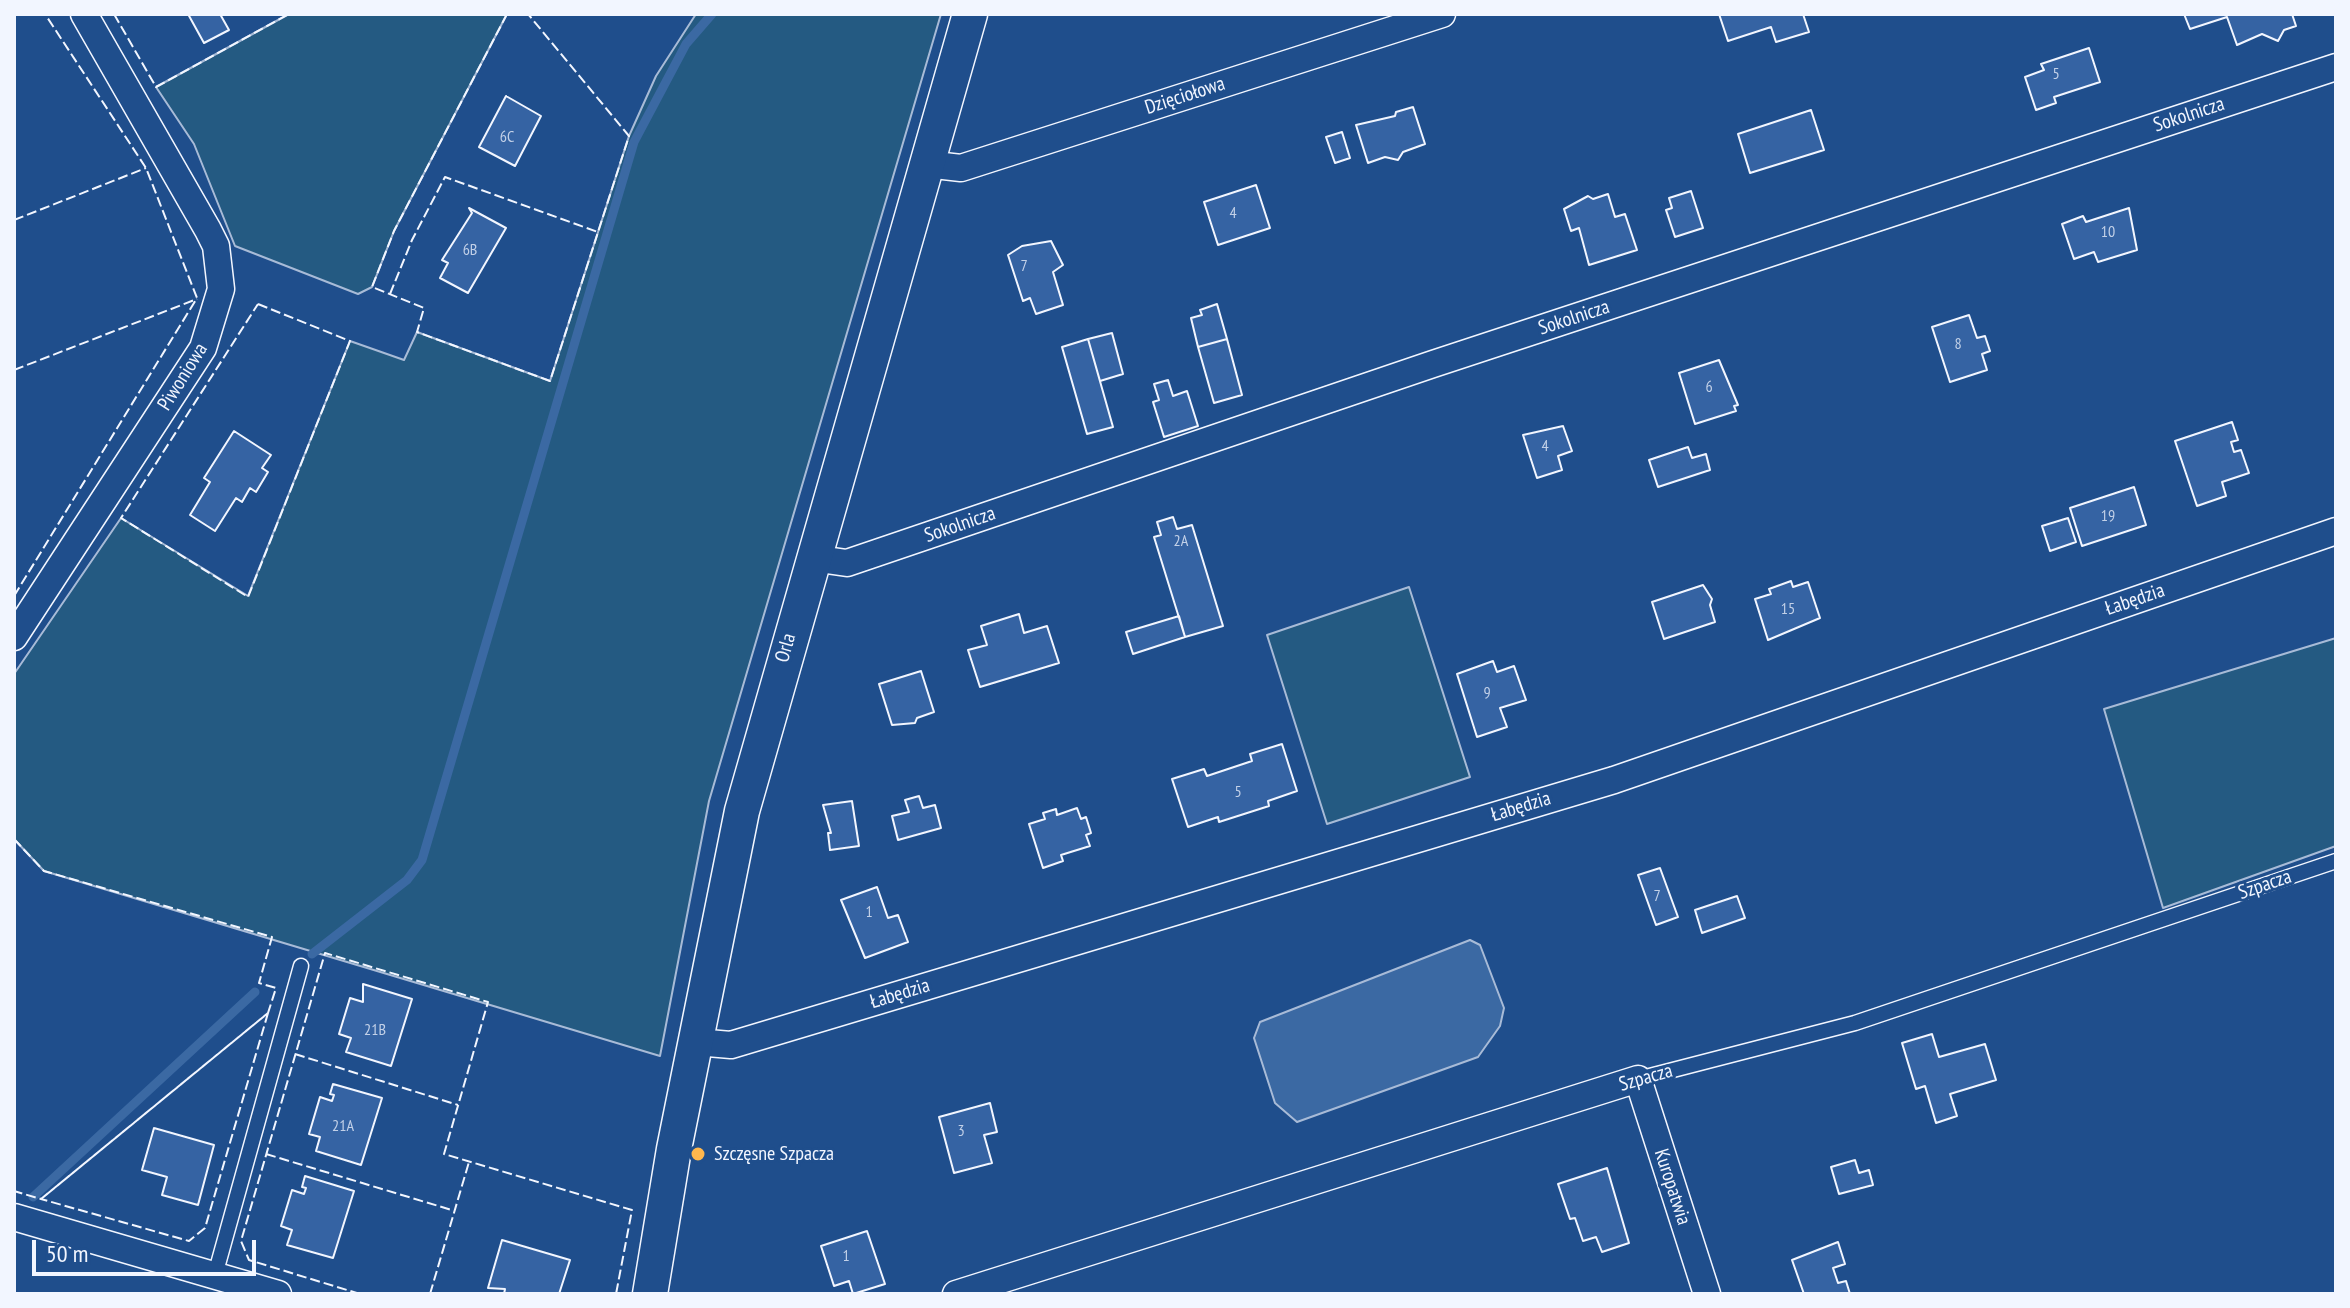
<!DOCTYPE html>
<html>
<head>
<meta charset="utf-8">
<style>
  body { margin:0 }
  #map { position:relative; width:2350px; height:1308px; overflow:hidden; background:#1f4e8c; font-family:"PT Sans Narrow",sans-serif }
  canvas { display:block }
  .frame { position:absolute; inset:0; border:16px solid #f2f6ff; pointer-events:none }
  .scale { position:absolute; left:32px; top:1240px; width:224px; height:36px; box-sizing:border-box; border:4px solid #f2f6ff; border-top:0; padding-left:10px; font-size:24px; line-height:28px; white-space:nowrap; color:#f2f6ff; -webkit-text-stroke:6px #1f4e8c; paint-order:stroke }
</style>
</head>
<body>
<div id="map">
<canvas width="2350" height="1308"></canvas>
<div class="frame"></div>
<div class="scale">50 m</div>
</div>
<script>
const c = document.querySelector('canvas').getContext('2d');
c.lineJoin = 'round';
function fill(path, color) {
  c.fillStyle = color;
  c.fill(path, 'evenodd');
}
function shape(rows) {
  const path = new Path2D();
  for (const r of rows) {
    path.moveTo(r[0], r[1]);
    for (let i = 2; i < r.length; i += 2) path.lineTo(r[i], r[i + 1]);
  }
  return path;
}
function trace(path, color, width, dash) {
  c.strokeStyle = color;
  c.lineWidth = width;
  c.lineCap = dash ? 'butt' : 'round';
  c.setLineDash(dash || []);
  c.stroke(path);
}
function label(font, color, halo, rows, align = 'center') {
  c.font = font + ' "PT Sans Narrow",sans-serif';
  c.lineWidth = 6;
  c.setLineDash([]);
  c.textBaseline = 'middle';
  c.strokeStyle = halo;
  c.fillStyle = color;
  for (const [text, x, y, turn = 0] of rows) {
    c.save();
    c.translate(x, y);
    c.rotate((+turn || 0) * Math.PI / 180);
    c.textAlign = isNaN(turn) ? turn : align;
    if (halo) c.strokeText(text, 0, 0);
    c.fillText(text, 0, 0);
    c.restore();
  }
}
const green = shape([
  [289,14,507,14,394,231,372,287,358,294,235,246,194,144,156,87,289,14],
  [696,14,941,14,709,801,660,1056,44,871,14,839,14,674,121,518,248,596,350,341,404,360,417,332,550,381,629,136,656,76,696,14],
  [1409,587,1470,777,1327,824,1267,635,1409,587],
  [2336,638,2336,846,2163,908,2104,709,2336,638]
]);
const water = shape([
  [1470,940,1480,945,1504,1008,1500,1026,1478,1057,1297,1122,1275,1103,1254,1038,1260,1022,1470,940]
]);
const stream = shape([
  [312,954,407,880,422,860,634,142,686,44,712,14],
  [33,1197,255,992]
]);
const building = shape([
  [188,14,220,14,229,30,204,43,188,14],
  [1719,14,1803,14,1809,32,1776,42,1771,27,1728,41,1719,14],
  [2184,14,2292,14,2296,26,2284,30,2278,41,2262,34,2237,45,2227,17,2190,29,2184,14],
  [2089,48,2100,82,2054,97,2056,103,2036,110,2025,77,2044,70,2041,64,2089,48],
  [506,96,541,116,515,166,479,147,506,96],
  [1413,107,1425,144,1403,152,1398,160,1385,157,1368,163,1356,125,1395,116,1396,112,1413,107],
  [1811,110,1824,150,1750,173,1738,134,1811,110],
  [1342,132,1350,158,1335,163,1326,137,1342,132],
  [1256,185,1270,228,1218,245,1204,202,1256,185],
  [1691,191,1703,228,1675,237,1666,210,1672,208,1669,198,1691,191],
  [1608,194,1615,217,1625,214,1637,250,1589,265,1579,228,1571,231,1564,209,1588,196,1593,199,1608,194],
  [469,208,506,228,468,293,440,278,448,263,442,260,472,213,469,208],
  [2129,208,2137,250,2098,262,2094,252,2074,259,2062,224,2083,216,2086,222,2129,208],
  [1051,241,1063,265,1053,272,1063,305,1036,314,1030,298,1023,301,1008,255,1022,246,1051,241],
  [1217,304,1227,339,1198,347,1191,318,1202,315,1200,310,1217,304],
  [1969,315,1977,338,1985,336,1990,351,1982,354,1987,370,1950,382,1932,327,1969,315],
  [1112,333,1123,374,1100,381,1088,339,1112,333],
  [1088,339,1113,427,1087,434,1062,347,1088,339],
  [1227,339,1242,395,1214,403,1198,347,1227,339],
  [1719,360,1738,405,1734,406,1736,411,1695,424,1679,373,1719,360],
  [1168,380,1173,396,1187,391,1198,426,1164,437,1153,402,1159,400,1154,384,1168,380],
  [2232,422,2238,440,2231,442,2234,452,2241,450,2249,473,2222,482,2226,496,2197,506,2175,441,2232,422],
  [1563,426,1572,451,1558,456,1562,470,1537,478,1523,435,1563,426],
  [234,431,271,455,262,468,268,472,256,492,250,488,242,502,236,498,215,531,190,515,210,482,204,478,234,431],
  [1688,447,1692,458,1706,454,1710,470,1658,487,1649,460,1688,447],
  [2134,487,2146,525,2082,546,2070,508,2134,487],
  [1173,517,1177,529,1192,525,1223,626,1185,637,1154,537,1161,535,1157,522,1173,517],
  [2068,518,2076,542,2050,551,2042,526,2068,518],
  [1791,581,1793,587,1808,582,1820,618,1768,640,1755,599,1771,594,1769,589,1791,581],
  [1703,585,1712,599,1710,605,1715,622,1664,639,1652,602,1703,585],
  [1019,614,1024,633,1047,626,1059,663,980,687,968,650,987,645,981,626,1019,614],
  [1179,616,1185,637,1133,654,1126,632,1179,616],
  [1493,661,1497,672,1514,666,1526,700,1500,708,1507,727,1477,737,1457,674,1493,661],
  [921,671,934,712,917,718,915,723,892,725,879,684,921,671],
  [1282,744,1297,791,1268,801,1269,806,1219,822,1218,817,1188,827,1172,779,1204,769,1207,776,1252,761,1250,754,1282,744],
  [919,796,923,808,935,805,941,828,898,840,892,816,909,812,905,800,919,796],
  [852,801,859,846,830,850,828,833,831,833,823,805,852,801],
  [1077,808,1081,819,1086,817,1091,833,1086,835,1090,846,1061,855,1063,861,1043,868,1029,824,1045,819,1043,813,1056,809,1057,815,1077,808],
  [1660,868,1678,917,1656,925,1638,875,1660,868],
  [877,887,888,918,898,915,908,942,865,958,841,900,877,887],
  [1737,896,1745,918,1702,933,1695,910,1737,896],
  [363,984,412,999,391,1066,346,1052,351,1038,339,1034,350,998,363,1002,363,984],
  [1932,1034,1939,1057,1985,1044,1996,1080,1950,1094,1957,1116,1936,1123,1925,1086,1916,1089,1902,1043,1932,1034],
  [333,1084,382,1098,361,1165,316,1151,320,1137,309,1134,320,1097,332,1101,334,1095,330,1094,333,1084],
  [990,1103,997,1132,984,1135,992,1163,954,1173,939,1117,990,1103],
  [154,1128,214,1145,198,1205,162,1195,167,1177,142,1170,154,1128],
  [1855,1160,1859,1173,1869,1170,1873,1185,1839,1194,1831,1167,1855,1160],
  [1607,1168,1629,1243,1602,1252,1596,1237,1583,1241,1575,1218,1570,1219,1558,1184,1607,1168],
  [305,1176,354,1191,333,1258,287,1245,292,1230,281,1226,292,1190,304,1194,306,1188,302,1187,305,1176],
  [867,1231,885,1284,853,1294,849,1281,834,1286,821,1246,867,1231],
  [502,1240,570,1260,559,1294,504,1294,505,1289,488,1288,502,1240],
  [1838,1242,1845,1264,1833,1268,1838,1283,1846,1281,1850,1294,1804,1294,1792,1260,1838,1242]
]);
const service = shape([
  [1638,1079,1855,1023,2336,861],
  [215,1275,301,966]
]);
const minor = shape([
  [926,164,961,168,1442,14],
  [812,558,847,563,1433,364,2336,67],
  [14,637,203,348,221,289,216,246,208,230,84,14],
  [696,1042,731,1045,1614,780,2336,531],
  [14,1217,278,1294],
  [956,1294,1638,1079,1707,1294]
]);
const tertiary = shape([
  [650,1294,674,1149,742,811,970,14]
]);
const fence = shape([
  [114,14,156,87,289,14],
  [507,14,394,231,372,287,424,308,417,332,550,381,629,136,528,14],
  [14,220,146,168],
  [390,294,412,240,445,177,598,232],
  [258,304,350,341,248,597,121,518,258,304],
  [14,370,197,299],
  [14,596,197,298,146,168,45,14],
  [14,839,44,871,272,937,259,983,276,988,268,1013,41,1199,14,1191],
  [268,1013,205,1228,189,1241,41,1199,268,1013],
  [295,1054,458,1105],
  [266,1154,455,1211],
  [360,1294,249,1260,241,1241,325,953,488,1002,444,1154,632,1210,616,1294],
  [430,1294,469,1162]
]);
const markers = [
  [698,1154,8,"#ffb74d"]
];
const numberNames = [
  ["5",2056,74],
  ["6C",507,137],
  ["4",1233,213],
  ["10",2108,232],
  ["6B",470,250],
  ["7",1024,266],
  ["8",1958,344],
  ["6",1709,387],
  ["4",1545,446],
  ["19",2108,516],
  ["2A",1181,541],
  ["15",1788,609],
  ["9",1487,693],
  ["5",1238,792],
  ["7",1657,896],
  ["1",869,912],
  ["21B",375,1030],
  ["21A",343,1126],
  ["3",961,1131],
  ["1",846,1256]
];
const streetNames = [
  ["Dzięciołowa",1185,96,-18],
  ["Sokolnicza",2189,115,-18],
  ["Sokolnicza",1574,318,-18],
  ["Piwoniowa",183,377,-58],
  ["Sokolnicza",960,525,-19],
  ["Łabędzia",2135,600,-19],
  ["Orla",786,648,-74],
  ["Łabędzia",1521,807,-17],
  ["Szpacza",2265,885,-19],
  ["Łabędzia",900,994,-17],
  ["Szpacza",1646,1078,-16],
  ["Kuropatwia",1672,1187,72]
];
const poiNames = [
  ["Szczęsne Szpacza",714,1154]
];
fill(green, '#245a82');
trace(green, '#a8bbd7', 2);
fill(water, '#3b69a3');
trace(water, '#a8bbd7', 2);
trace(stream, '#3b69a3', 9);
fill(building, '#3563a3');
trace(building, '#f2f6ff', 2);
trace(service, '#f2f6ff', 17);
trace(minor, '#f2f6ff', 29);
trace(tertiary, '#f2f6ff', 37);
trace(service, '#1f4e8c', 14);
trace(minor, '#1f4e8c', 26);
trace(tertiary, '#1f4e8c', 34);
trace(fence, '#f2f6ff', 2, [10, 4]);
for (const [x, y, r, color] of markers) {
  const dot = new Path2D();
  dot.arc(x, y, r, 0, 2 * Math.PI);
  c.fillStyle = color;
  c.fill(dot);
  trace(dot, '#1f4e8c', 3);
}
label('16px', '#c3d1e8', null, numberNames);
label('20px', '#f2f6ff', '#1f4e8c', streetNames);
label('20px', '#f2f6ff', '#1f4e8c', poiNames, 'left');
</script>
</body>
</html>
